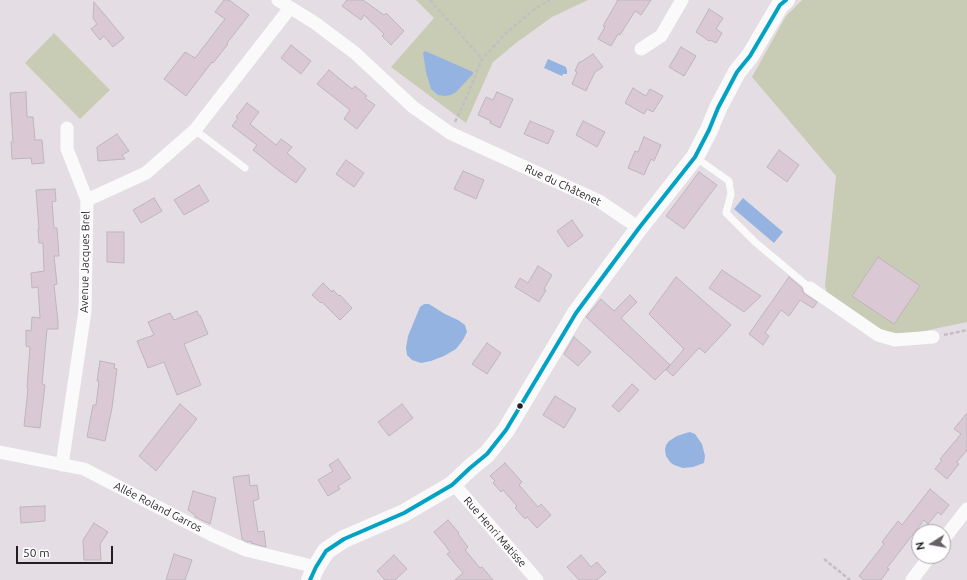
<!DOCTYPE html>
<html>
<head>
<meta charset="utf-8">
<style>
  body { margin:0 }
  #map { position:relative; width:967px; height:580px; overflow:hidden; background:#e4dee4; font-family:Ubuntu,sans-serif }
  canvas { display:block }
  .north { position:absolute; left:911px; top:524px; width:40px; height:40px; box-sizing:border-box; background:#fff; border:1px solid #a7a5a7; border-radius:50%; rotate:259deg; font-size:11px; font-weight:700; line-height:16px; text-align:center; color:#241e23 }
  .north::after { content:''; display:block; margin:auto; width:14px; height:18px; background:#676167; clip-path:polygon(50% 0,100% 100%,50% 72%,0 100%) }
  .scale { position:absolute; left:16px; top:546px; width:97px; height:18px; box-sizing:border-box; border:2px solid #241e23; border-top:0; padding-left:5px; font-size:12px; line-height:14px; white-space:nowrap; color:#241e23; -webkit-text-stroke:3px #fff; paint-order:stroke }
</style>
</head>
<body>
<div id="map">
<canvas width="967" height="580"></canvas>
<div class="north">N</div>
<div class="scale">50 m</div>
</div>
<script>
const c = document.querySelector('canvas').getContext('2d');
c.lineJoin = 'round';
function fill(path, color) {
  c.fillStyle = color;
  c.fill(path, 'evenodd');
}
function shape(rows) {
  const path = new Path2D();
  for (const r of rows) {
    path.moveTo(r[0], r[1]);
    for (let i = 2; i < r.length; i += 2) path.lineTo(r[i], r[i + 1]);
  }
  return path;
}
function trace(path, color, width, dash) {
  c.strokeStyle = color;
  c.lineWidth = width;
  c.lineCap = dash ? 'butt' : 'round';
  c.setLineDash(dash || []);
  c.stroke(path);
}
function label(font, color, halo, rows, align = 'center') {
  c.font = font + ' Ubuntu,sans-serif';
  c.lineWidth = 3;
  c.setLineDash([]);
  c.textBaseline = 'middle';
  c.strokeStyle = halo;
  c.fillStyle = color;
  for (const [text, x, y, turn = 0] of rows) {
    c.save();
    c.translate(x, y);
    c.rotate((+turn || 0) * Math.PI / 180);
    c.textAlign = isNaN(turn) ? turn : align;
    if (halo) c.strokeText(text, 0, 0);
    c.fillText(text, 0, 0);
    c.restore();
  }
}
const green = shape([
  [416,0,588,0,552,17,516,43,493,62,466,123,391,67,434,18],
  [802,0,967,0,967,322,910,334,885,332,827,293,825,286,836,176,752,77,786,16],
  [54,33,110,90,80,119,25,63]
]);
const water = shape([
  [425,51,473,72,473,74,456,92,451,95,445,96,438,95,431,89,426,72,423,53],
  [548,59,566,67,566,68,567,70,567,74,563,74,562,76,544,68],
  [743,198,783,232,774,243,734,209],
  [424,304,429,304,445,314,458,320,465,325,467,332,463,340,456,349,444,356,431,361,421,363,412,360,407,355,406,348,408,336,420,307],
  [690,432,695,434,702,444,705,456,704,463,693,467,683,468,674,465,670,462,666,456,665,450,666,445,669,441,677,436,686,433]
]);
const building = shape([
  [224,0,229,0,249,15,227,43,228,44,213,63,212,62,186,96,164,79,185,52,195,58,225,19,215,12,224,0],
  [347,0,363,0,384,15,386,13,404,31,391,45,382,36,384,34,364,15,361,20,342,6,347,0],
  [617,0,651,0,641,15,635,11,620,35,618,34,611,46,598,39,605,27,603,26,618,0,617,0],
  [94,2,124,38,113,47,104,36,100,40,91,29,97,24,93,18,94,2],
  [709,9,723,18,716,29,722,33,716,43,710,40,709,41,696,32,709,9],
  [291,45,311,61,301,74,281,58,291,45],
  [681,47,696,56,684,76,669,67,681,47],
  [593,54,603,67,595,72,586,91,572,84,577,72,575,71,579,62,581,62,593,54],
  [329,70,352,89,355,86,367,96,365,98,375,105,357,129,344,119,350,110,317,84,329,70],
  [633,88,646,96,650,89,663,96,653,112,647,109,644,114,625,103,633,88],
  [26,92,27,117,33,117,35,140,42,140,44,163,32,164,31,158,12,159,11,142,13,142,10,93,26,92],
  [497,92,513,99,500,128,490,123,491,121,478,115,486,97,493,100,497,92],
  [247,103,259,112,250,124,276,145,281,139,292,147,287,153,306,169,296,183,278,170,253,150,257,145,232,126,238,118,236,117,247,103],
  [530,121,554,131,548,144,524,134,530,121],
  [583,121,605,132,597,147,576,135,583,121],
  [117,134,129,151,122,155,125,159,98,161,97,147,117,134],
  [644,137,661,145,654,161,651,159,644,175,628,168,635,151,638,152,644,137],
  [779,150,799,165,787,182,767,167,779,150],
  [346,160,364,173,354,187,336,174,346,160],
  [463,171,484,180,476,199,454,189,463,171],
  [699,172,717,185,684,229,666,216,699,172],
  [199,185,209,201,184,215,174,200,199,185],
  [55,189,56,201,52,202,54,228,57,228,59,256,54,256,57,284,54,285,58,322,58,329,47,329,42,384,45,385,40,428,24,426,28,389,27,388,30,347,26,346,26,330,31,331,32,317,40,318,38,287,32,288,31,273,44,271,43,243,39,243,38,229,39,229,36,190,55,189],
  [154,198,162,211,141,223,133,210,154,198],
  [572,220,583,236,568,247,557,231,572,220],
  [107,232,124,232,124,263,107,262,107,232],
  [878,257,920,286,894,324,852,296,878,257],
  [538,266,552,275,544,289,546,290,539,302,515,287,520,278,528,283,538,266],
  [722,270,761,296,744,312,709,288,722,270],
  [676,277,731,325,705,353,699,348,673,376,666,370,684,349,649,314,676,277],
  [789,277,802,288,803,292,805,294,817,302,813,308,800,300,789,316,781,310,765,333,769,336,763,345,749,334,789,277],
  [323,283,332,292,333,290,339,296,340,295,352,308,340,320,322,302,321,303,312,295,323,283],
  [630,295,637,302,621,318,670,365,655,380,586,317,601,299,614,311,630,295],
  [197,311,199,316,200,315,208,334,184,344,201,385,177,395,164,362,148,368,137,341,154,335,148,322,170,313,174,320,197,311],
  [574,337,591,352,578,366,564,354,574,337],
  [487,343,501,353,487,374,472,364,487,343],
  [100,361,115,364,114,368,117,369,112,408,105,441,87,437,93,405,96,405,99,381,97,381,100,361],
  [632,384,639,390,619,412,612,406,632,384],
  [555,396,576,409,564,428,543,415,555,396],
  [180,404,197,419,156,471,139,456,180,404],
  [402,404,413,418,389,436,378,422,402,404],
  [967,413,967,450,957,462,959,464,947,479,935,469,942,460,940,459,961,434,954,429,967,413],
  [338,459,351,478,338,486,340,489,328,496,318,480,333,471,329,465,338,459],
  [505,463,522,482,519,485,538,507,541,504,551,515,537,528,527,517,525,519,515,508,517,506,503,490,501,492,493,483,495,481,490,476,505,463],
  [249,475,250,486,257,485,259,499,253,501,258,532,264,531,266,547,251,543,251,541,247,542,242,539,233,477,249,475],
  [930,489,949,505,941,515,938,512,928,524,924,520,887,568,889,569,881,580,864,580,859,576,884,544,882,542,898,521,902,525,930,489],
  [193,491,216,498,210,524,195,517,195,515,188,510,193,491],
  [45,506,45,521,21,523,20,507,45,506],
  [448,520,459,533,458,534,468,547,465,550,480,568,482,567,493,580,455,580,463,573,447,554,450,552,445,545,434,532,448,520],
  [94,523,108,532,100,544,101,560,84,560,83,540,94,523],
  [174,554,192,560,185,580,166,580,174,554],
  [394,555,407,569,395,580,385,580,377,571,394,555],
  [581,555,591,567,597,562,606,572,597,580,579,580,567,567,581,555]
]);
const path = shape([
  [430,0,482,59],
  [455,122,468,94,482,59,505,34,536,8,550,0],
  [944,335,967,330],
  [824,559,850,580]
]);
const lane = shape([
  [195,130,245,168],
  [695,157,729,181,731,194,726,213,755,242,810,288]
]);
const street = shape([
  [278,0,315,23,355,53,413,107,450,133,599,201,639,228],
  [641,49,661,36,682,0],
  [67,128,67,149,87,200],
  [810,288,878,335,895,340,933,337],
  [0,452,84,469,212,535,246,550,316,567],
  [62,465,85,311,87,200,146,173,195,130,290,8],
  [452,485,458,489,537,580],
  [943,540,967,509],
  [912,580,930,556]
]);
const secondary = shape([
  [310,580,316,567,326,551,344,539,404,513,452,485,470,468,487,454,506,430,576,313,639,228,695,157,709,130,718,108,737,72,750,56,780,5,786,0]
]);
const bus1 = shape([
  [310,580,316,567,326,551,344,539,404,513,452,485,470,468,487,454,506,430,576,313,639,228,695,157,709,130,718,108,737,72,750,56,780,5,786,0]
]);
const markers = [
  [520,406,3.5,"#241e23"]
];
const streetNames = [
  ["Rue du Châtenet",563,185,25],
  ["Avenue Jacques Brel",85,262,-89],
  ["Allée Roland Garros",158,507,27],
  ["Rue Henri Matisse",495,532,49]
];
fill(green, '#c9ccb5');
fill(water, '#95b3e0');
fill(building, '#dac9d5');
trace(building, '#bcb6bb', 1);
trace(path, '#c2bfc2', 2.5, [4, 2]);
trace(lane, '#fbfafb', 7);
trace(street, '#fbfafb', 13);
trace(secondary, '#fbfafb', 18);
trace(bus1, '#02a2c5', 4);
for (const [x, y, r, color] of markers) {
  const dot = new Path2D();
  dot.arc(x, y, r, 0, 2 * Math.PI);
  c.fillStyle = color;
  c.fill(dot);
  trace(dot, '#fff', 1.5);
}
label('11px', '#241e23', '#fff', streetNames);
</script>
</body>
</html>
